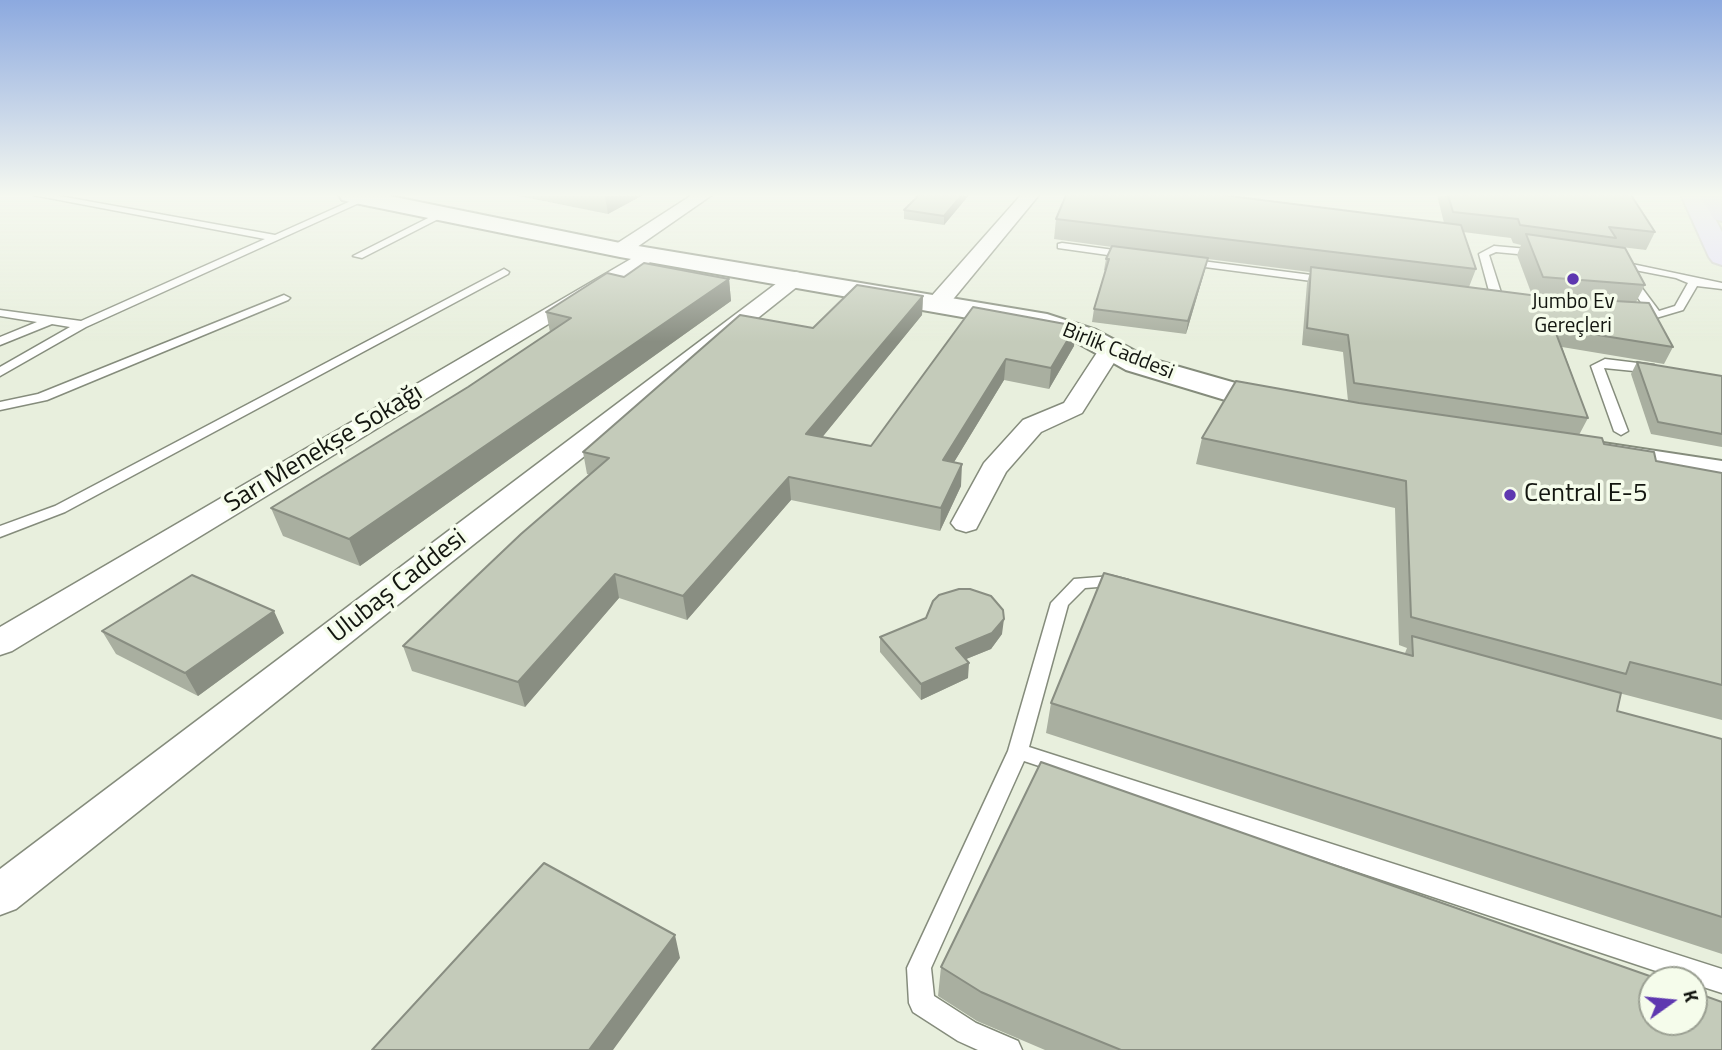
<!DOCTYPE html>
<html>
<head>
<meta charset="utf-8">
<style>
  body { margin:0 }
  #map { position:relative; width:1722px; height:1050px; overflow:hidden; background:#e8efdd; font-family:"Titillium Web",sans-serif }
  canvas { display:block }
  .north { position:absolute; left:1638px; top:966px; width:70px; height:70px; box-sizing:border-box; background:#f5fceb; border:2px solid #9ba093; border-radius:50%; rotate:75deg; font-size:19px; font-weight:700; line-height:28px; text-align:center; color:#131610 }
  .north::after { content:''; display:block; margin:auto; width:24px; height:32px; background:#5e38b0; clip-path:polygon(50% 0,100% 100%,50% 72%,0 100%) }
</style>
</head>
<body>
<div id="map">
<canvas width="1722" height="1050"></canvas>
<div class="north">K</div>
</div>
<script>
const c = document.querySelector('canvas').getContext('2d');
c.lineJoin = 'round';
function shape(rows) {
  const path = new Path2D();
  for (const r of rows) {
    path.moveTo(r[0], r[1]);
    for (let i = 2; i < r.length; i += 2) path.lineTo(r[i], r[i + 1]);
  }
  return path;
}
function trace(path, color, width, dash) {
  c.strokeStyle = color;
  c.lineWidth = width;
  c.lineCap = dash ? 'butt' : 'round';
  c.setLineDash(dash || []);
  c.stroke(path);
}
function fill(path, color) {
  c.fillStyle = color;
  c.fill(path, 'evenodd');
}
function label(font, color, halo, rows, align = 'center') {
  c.font = font + ' "Titillium Web",sans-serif';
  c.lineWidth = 7;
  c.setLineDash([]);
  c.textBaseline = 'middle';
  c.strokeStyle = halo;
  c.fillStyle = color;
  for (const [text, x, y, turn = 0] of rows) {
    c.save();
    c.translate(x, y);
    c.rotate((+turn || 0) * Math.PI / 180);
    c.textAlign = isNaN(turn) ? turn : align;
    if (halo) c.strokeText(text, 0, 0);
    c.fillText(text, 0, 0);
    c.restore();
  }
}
const service = shape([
  [33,195,54,195,275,235,362,196,370,198,86,327,0,376,0,367,70,327,52,324,0,345,0,337,37,322,0,316,0,310,81,321,265,239,33,195],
  [440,212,448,214,362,258,353,256,440,212],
  [1062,243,1129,252,1134,255,1129,258,1058,248,1058,244,1062,243],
  [1494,246,1539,250,1544,253,1539,256,1496,252,1489,255,1504,302,1498,305,1492,302,1479,254,1494,246],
  [1186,259,1327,277,1332,280,1327,283,1182,264,1182,260,1186,259],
  [1613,260,1722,283,1722,289,1697,286,1683,310,1656,318,1631,316,1631,312,1647,311,1624,278,1625,276,1633,276,1659,311,1675,306,1688,283,1676,278,1609,265,1608,263,1613,260],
  [504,269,509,272,508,274,65,512,0,537,0,526,55,506,504,269],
  [284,295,290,298,288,300,47,400,0,410,0,402,38,394,284,295],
  [1605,359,1654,365,1660,369,1654,373,1604,368,1628,431,1621,435,1614,431,1591,366,1605,359],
  [1112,576,1128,580,1130,584,1122,589,1111,586,1085,588,1068,605,1029,747,1722,969,1722,993,1694,984,1694,980,1683,980,1024,761,931,968,934,996,976,1023,1018,1041,1022,1050,978,1050,958,1041,913,1012,909,1003,907,968,1008,751,1051,603,1074,579,1112,576]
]);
const minor = shape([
  [692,195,712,195,627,254,613,254,610,250,613,246,692,195],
  [1021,195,1039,195,945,309,929,309,926,304,929,299,1021,195],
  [648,249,655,251,658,255,655,259,12,651,0,655,0,627,648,249],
  [796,272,803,274,806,278,803,282,16,909,0,915,0,869,789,274,796,272],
  [1110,343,1118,345,1122,350,1082,413,1041,432,1006,472,976,529,966,532,956,529,951,523,984,463,1023,420,1064,403,1102,345,1110,343]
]);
const tertiary = shape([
  [339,195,385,195,620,243,1047,314,1096,330,1148,358,1260,390,1292,396,1297,403,1292,410,1281,413,1245,406,1126,370,1076,342,1042,331,620,257,350,202,342,200,339,195],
  [1603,443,1722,461,1722,483,1591,460,1586,453,1591,446,1603,443]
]);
const primary = shape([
  [1681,195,1703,195,1722,232,1722,265,1713,262,1709,257,1681,195]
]);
const trunk = shape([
  [1699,195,1721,195,1722,221,1714,219,1699,195]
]);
const wall = shape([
  [514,195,643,195,608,214],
  [919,195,969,195,944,225,904,219,904,210],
  [1437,195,1631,195,1655,232,1646,250,1621,247,1645,285,1636,302,1673,347,1664,364,1562,347,1588,418,1579,435,1656,461,1722,473,1722,720,1615,692,1617,711,1722,739,1722,954,1046,733,1051,703,1405,653,1407,648,1399,645,1395,508,1196,464,1202,438,1348,401,1343,352,1302,345,1307,283,1310,272,1208,259,1186,334,1092,322,1094,309,1106,271,1104,270,1106,259,1112,247,1054,239,1056,219,1444,223],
  [1463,232,1511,238,1513,243,1521,245,1517,255,1532,295,1469,287,1476,269],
  [624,277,729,279,731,301,360,566,283,536,271,508,468,387,550,332,546,312],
  [923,296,922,315,822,437,871,446,973,307,1074,346,1049,389,1004,380,954,462,961,486,940,531,791,500,687,620,619,598,525,707,412,671,403,646,590,475,587,474,583,452,813,328],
  [1637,362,1722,376,1722,447,1651,434,1631,374],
  [926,618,1002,634,991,649,966,659,968,678,921,700,880,652,880,637],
  [102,631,284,633,198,696,116,654],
  [941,967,1722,1050,1045,1050,977,1021,938,996]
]);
const shadedWall = shape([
  [643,195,608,214,605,196],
  [962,195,969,195,944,225,944,216],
  [1208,258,1205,270,1186,334,1188,321],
  [729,279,731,301,360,566,349,539],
  [923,296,922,315,807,456,806,434],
  [1076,326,1074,346,1049,389,1051,368],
  [1006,359,1004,380,942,482,943,460],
  [962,464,961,486,940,531,941,508],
  [789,477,791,500,687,620,683,596],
  [615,574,619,598,525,707,518,682],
  [274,611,284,633,198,696,185,673],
  [1004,619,1002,634,991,649,954,664,956,648],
  [969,663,968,678,921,700,921,684],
  [675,935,680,958,613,1050,589,1050]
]);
const building = shape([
  [919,195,962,195,944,216,904,210,919,195],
  [1066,195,1222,195,1461,225,1476,269,1056,219,1066,195],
  [1448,195,1631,195,1655,232,1609,227,1616,238,1520,225,1518,219,1453,212,1448,195],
  [1526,234,1625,248,1645,285,1543,277,1526,234],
  [1112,246,1208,258,1188,321,1094,309,1109,259,1106,259,1112,246],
  [644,263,729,279,349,539,271,508,468,387,571,318,546,312,607,273,624,277,644,263],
  [1311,267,1546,297,1649,303,1673,347,1554,328,1588,418,1354,383,1348,335,1307,328,1311,267],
  [857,285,923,296,806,434,871,446,973,307,1076,326,1051,368,1006,359,943,460,962,464,941,508,789,477,683,596,615,574,518,682,403,646,521,534,609,458,583,452,740,315,813,328,857,285],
  [1637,362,1722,376,1722,434,1658,422,1637,362],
  [1236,381,1359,403,1602,438,1604,444,1654,452,1656,461,1722,473,1722,685,1630,662,1626,674,1411,617,1406,481,1202,438,1236,381],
  [1104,573,1413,656,1412,636,1621,693,1617,711,1722,739,1722,917,1051,703,1104,573],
  [192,575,274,611,185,673,102,631,192,575],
  [959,589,970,589,991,596,1003,610,1004,619,992,633,956,648,969,663,921,684,880,637,926,618,933,601,939,595,959,589],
  [1041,762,1661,980,1652,980,1652,1022,1694,1022,1694,992,1722,1002,1722,1050,1121,1050,1025,1011,981,992,941,967,1041,762],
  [544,863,675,935,589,1050,372,1050,544,863]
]);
const markers = [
  [1573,279,7,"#5e38b0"],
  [1510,495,7,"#5e38b0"]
];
const farPoinames = [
  ["Jumbo Ev",1573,303],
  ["Gereçleri",1573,327]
];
const farStreetnames = [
  ["Birlik Caddesi",1118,352,22]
];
const streetNames = [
  ["Sarı Menekşe Sokağı",324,449,-31],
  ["Ulubaş Caddesi",398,587,-38]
];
const poiNames = [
  ["Central E-5",1524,495]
];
trace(service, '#858c7c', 3);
trace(minor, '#858c7c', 3);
trace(tertiary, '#858c7c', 4);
trace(primary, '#d5d5d4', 4);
trace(trunk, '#d5d5d4', 4);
fill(service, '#fff');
fill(minor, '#fff');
fill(tertiary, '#fff');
fill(primary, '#e6e2fb');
fill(trunk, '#ded8fa');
fill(wall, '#a9afa0');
fill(shadedWall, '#898e82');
fill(building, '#c4cbba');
trace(building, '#898e82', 2);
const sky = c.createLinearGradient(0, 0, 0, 342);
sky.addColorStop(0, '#8ca9df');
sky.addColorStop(0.57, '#f5f8f0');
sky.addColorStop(1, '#f5f8f000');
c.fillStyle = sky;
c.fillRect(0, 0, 1722, 342);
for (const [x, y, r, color] of markers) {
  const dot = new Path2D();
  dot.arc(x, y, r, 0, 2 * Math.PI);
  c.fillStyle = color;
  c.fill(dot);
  trace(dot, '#f5fceb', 2.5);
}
label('21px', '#131610', '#f5fceb', farPoinames);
label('21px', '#131610', '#f5fceb', farStreetnames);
label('26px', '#131610', '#f5fceb', streetNames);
label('26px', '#131610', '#f5fceb', poiNames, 'left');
</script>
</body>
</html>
